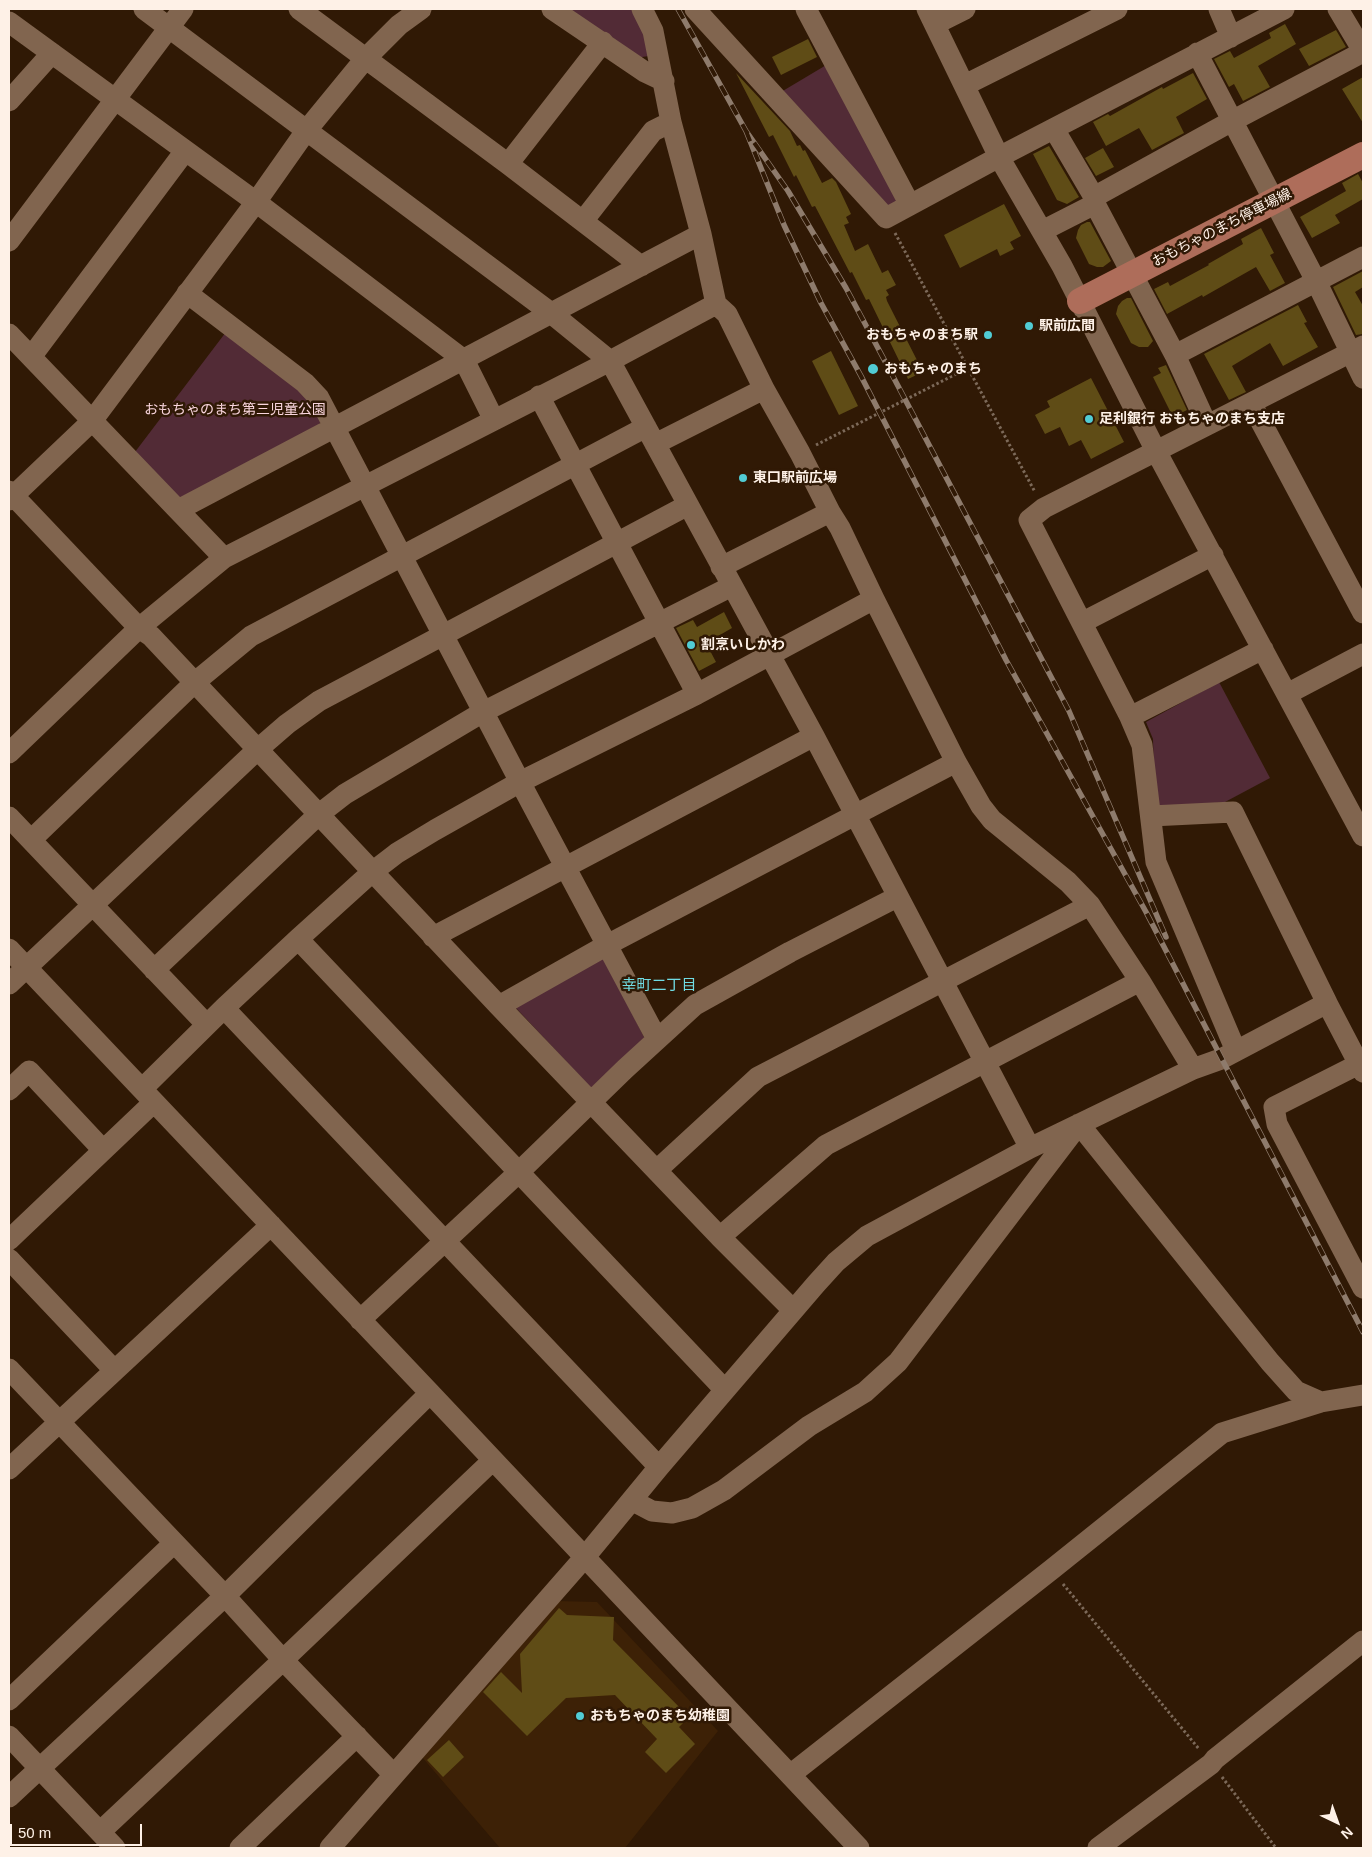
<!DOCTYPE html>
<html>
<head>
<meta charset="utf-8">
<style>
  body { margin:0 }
  #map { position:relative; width:1372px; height:1857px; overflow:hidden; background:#301905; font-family:Helvetica,sans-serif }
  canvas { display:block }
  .frame { position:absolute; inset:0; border:10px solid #fef1e7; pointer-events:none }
  .north { position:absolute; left:1312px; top:1797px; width:50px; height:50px; -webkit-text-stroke:4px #301905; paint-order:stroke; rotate:138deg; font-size:14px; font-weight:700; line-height:20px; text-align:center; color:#fef1e7 }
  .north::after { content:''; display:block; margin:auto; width:18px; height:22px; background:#fef1e7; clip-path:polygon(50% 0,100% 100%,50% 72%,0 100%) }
  .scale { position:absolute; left:10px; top:1824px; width:132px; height:22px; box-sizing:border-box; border:2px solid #fef1e7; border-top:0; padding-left:6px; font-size:15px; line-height:18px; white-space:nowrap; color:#fef1e7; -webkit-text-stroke:4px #301905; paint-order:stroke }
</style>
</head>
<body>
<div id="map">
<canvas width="1372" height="1857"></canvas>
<div class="frame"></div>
<div class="north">N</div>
<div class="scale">50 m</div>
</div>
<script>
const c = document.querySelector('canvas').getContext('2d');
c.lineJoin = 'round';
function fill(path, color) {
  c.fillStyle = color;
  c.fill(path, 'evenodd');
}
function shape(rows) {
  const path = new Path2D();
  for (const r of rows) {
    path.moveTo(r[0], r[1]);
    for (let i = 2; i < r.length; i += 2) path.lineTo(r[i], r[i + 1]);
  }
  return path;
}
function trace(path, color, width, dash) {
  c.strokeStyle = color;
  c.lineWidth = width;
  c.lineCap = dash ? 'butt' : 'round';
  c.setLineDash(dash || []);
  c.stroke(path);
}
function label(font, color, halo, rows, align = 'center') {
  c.font = font + ' Helvetica,"Noto Sans JP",sans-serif';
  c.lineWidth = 5;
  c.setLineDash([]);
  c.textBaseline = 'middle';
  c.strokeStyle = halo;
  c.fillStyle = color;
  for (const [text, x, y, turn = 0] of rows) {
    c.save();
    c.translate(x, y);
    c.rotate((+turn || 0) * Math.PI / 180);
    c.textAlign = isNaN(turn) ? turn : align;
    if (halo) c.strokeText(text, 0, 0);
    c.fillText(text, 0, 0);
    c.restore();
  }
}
const built = shape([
  [556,1601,597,1602,718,1731,625,1848,500,1848,422,1757]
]);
const green = shape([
  [564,9,635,9,645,30,649,56,635,58],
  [833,61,910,205,886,218,776,95],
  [226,332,305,394,322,420,315,430,190,495,175,499,135,452],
  [1219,682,1270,778,1225,802,1155,809,1153,739,1146,722],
  [604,957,645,1039,591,1088,515,1007]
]);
const building = shape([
  [1285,24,1296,44,1258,66,1270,87,1243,101,1234,84,1229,87,1214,59,1230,51,1234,58,1271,38,1269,33],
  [1336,30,1346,47,1309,66,1299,49],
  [808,39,817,57,781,75,772,57],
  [736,73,790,131,797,146,800,145,803,151,805,150,822,183,832,178,836,182,851,214,846,217,849,223,844,225,855,251,868,244,882,273,888,270,896,285,886,290,889,295,886,297,887,301,923,372,908,379,869,299,866,300,852,272,850,273,815,206,812,207,796,175,794,177,773,135,769,137],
  [1193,73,1207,99,1176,117,1184,133,1152,150,1139,128,1106,146,1093,122,1108,114,1110,116,1162,87,1163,89],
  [1363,77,1363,123,1342,89],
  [1049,146,1079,197,1067,204,1057,200,1033,154],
  [1103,148,1114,167,1096,176,1085,158],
  [1358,174,1363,183,1363,199,1335,215,1340,223,1312,238,1300,217,1346,191,1342,183],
  [1004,204,1021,236,1010,242,1014,249,1000,256,997,249,960,268,944,235],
  [1087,222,1090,222,1111,261,1103,267,1097,267,1089,264,1076,238,1078,230,1081,225],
  [1261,228,1274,253,1270,255,1285,283,1270,291,1256,267,1203,297,1202,295,1167,314,1154,289,1168,282,1170,286,1209,265,1208,264,1243,244,1241,239],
  [1363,271,1363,287,1355,292,1363,306,1363,334,1356,335,1333,287],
  [1127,298,1131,298,1153,341,1148,347,1139,347,1131,343,1116,314,1118,306,1122,301],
  [1298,305,1307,322,1304,323,1318,347,1283,366,1270,343,1232,366,1246,392,1229,400,1204,354],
  [831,351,858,406,839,415,812,361],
  [1166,365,1187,410,1173,417,1153,377,1161,373,1158,368],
  [1091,378,1124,442,1091,459,1081,440,1069,446,1060,427,1045,434,1035,415,1050,407,1047,401],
  [724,612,732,628,706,643,716,662,699,671,676,628,693,620,697,627],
  [559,1608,567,1615,614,1617,613,1640,689,1717,679,1727,695,1744,666,1773,645,1752,657,1739,615,1695,566,1698,527,1736,483,1692,501,1672,522,1693,520,1654],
  [449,1740,464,1757,443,1777,427,1760]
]);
const path = shape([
  [895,233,1035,492],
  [816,445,968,368],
  [1063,1584,1199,1749],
  [1222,1777,1276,1848]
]);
const minor = shape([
  [144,9,551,313,610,361,814,736,1030,1148],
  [299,9,508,164,641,266],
  [552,9,645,72,664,81],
  [642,9,653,31,671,122,701,234,716,304],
  [695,9,886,218,999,157,1284,9],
  [806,9,910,205],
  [927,9,999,157,1062,266,1156,451,1363,836],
  [1219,9,1231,37],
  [1338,9,1363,51],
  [9,22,256,202,464,360,494,420],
  [935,24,965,9],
  [1197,53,1316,281,1363,378],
  [965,85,1117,9],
  [9,101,52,53],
  [1054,129,1094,197,1095,204,1175,355,1207,425],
  [508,164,603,42],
  [1094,197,1232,121,1363,52],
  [583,221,653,131,671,122],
  [1042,231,1095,204],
  [9,241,183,9],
  [187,293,305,383,319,398,520,782,657,1039],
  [9,334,224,558],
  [1175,355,1363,257],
  [31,357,185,151],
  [539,396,697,694],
  [1251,403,1363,613],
  [655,444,764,389,800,453,830,512,721,567],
  [9,491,139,628,151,636,499,1006,720,1237,793,1310],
  [9,500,92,421,256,202,306,131,365,59,399,25,421,9],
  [178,510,701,234],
  [830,512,840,528,874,599,956,762,981,806,992,820,1068,882,1090,905,1140,981,1193,1069],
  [1083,622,1213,555],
  [1287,694,1363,654],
  [1130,717,1263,649],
  [9,753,139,628,224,558,610,361,716,304,727,314,764,389],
  [1151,816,1233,812,1327,1003],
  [9,817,207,1025],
  [31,840,194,683,251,636,646,427],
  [433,937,814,736],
  [298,939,725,1390],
  [9,949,430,1393,859,1848],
  [154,970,318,815,345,794,483,712,732,586],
  [9,984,257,750,287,724,319,701,688,505],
  [499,1006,607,945,956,762],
  [224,1008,659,1467],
  [1236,1051,1156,862,1142,745,1130,717,1029,520,1044,508,1363,346],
  [1363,1062,1274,1107,1277,1124,1363,1288],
  [142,1089,224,1008,298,939,371,873,397,853,435,830,520,782,697,694,874,599],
  [9,1090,29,1071,103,1150],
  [657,1170,758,1077,1090,905],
  [720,1237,826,1145,1140,981],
  [9,1240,154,1102],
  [9,1259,114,1370],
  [360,1320,518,1173,625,1069,695,1005,790,952,897,897],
  [9,1369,225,1596,283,1660,394,1775],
  [9,1469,271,1225],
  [633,1501,652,1511,672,1513,692,1508,724,1490,809,1426,865,1392,898,1362,1079,1124,1270,1362,1296,1391,1321,1402,1363,1395],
  [9,1700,174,1543],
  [9,1736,115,1848],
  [790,1775,1051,1570,1222,1433,1321,1402],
  [9,1797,225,1596,430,1393],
  [100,1832,283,1660,493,1460],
  [240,1848,357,1736],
  [330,1848,584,1558,659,1467,816,1284,836,1262,867,1236,1030,1148,1193,1069,1221,1059,1327,1003,1363,1072],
  [1098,1848,1211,1764,1215,1759,1363,1641]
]);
const major = shape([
  [1080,301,1363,155]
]);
const rail = shape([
  [678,9,746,131,788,191,846,288,887,365,1069,711,1166,937],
  [746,131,784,225,821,303,861,376,1006,660,1146,912,1363,1332]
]);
const markers = [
  [1029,326,5,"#51ccd4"],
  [988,335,5,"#51ccd4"],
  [873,369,6,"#51ccd4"],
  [1089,419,5,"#51ccd4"],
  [743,478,5,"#51ccd4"],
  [691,645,5,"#51ccd4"],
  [580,1716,5,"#51ccd4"]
];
const streetNames = [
  ["おもちゃのまち停車場線",1222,228,-27]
];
const poiNames = [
  ["駅前広間",1039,326],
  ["おもちゃのまち駅",978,335,"right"],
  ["おもちゃのまち",884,369],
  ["足利銀行 おもちゃのまち支店",1099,419],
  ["東口駅前広場",753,478],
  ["割烹いしかわ",701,645],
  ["おもちゃのまち幼稚園",590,1716]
];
const parkNames = [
  ["おもちゃのまち第三児童公園",235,410]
];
const neighbourhoodNames = [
  ["幸町二丁目",659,986]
];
fill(built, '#3d2106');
fill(green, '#522b36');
fill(building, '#5f4c16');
trace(path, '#7c6959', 3, [2.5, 2.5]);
trace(minor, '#81654f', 21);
trace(major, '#ae6d5a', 26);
trace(rail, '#8e7b6c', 5.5);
trace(rail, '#301905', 4, [11]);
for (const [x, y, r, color] of markers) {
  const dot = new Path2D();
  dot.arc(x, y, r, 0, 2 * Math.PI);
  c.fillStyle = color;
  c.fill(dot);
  trace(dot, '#301905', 2);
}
label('14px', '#fef1e7', '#301905', streetNames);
label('bold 14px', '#fef1e7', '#301905', poiNames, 'left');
label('14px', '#f9d5dd', '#301905', parkNames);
label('15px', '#70dce3', '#301905', neighbourhoodNames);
</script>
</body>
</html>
